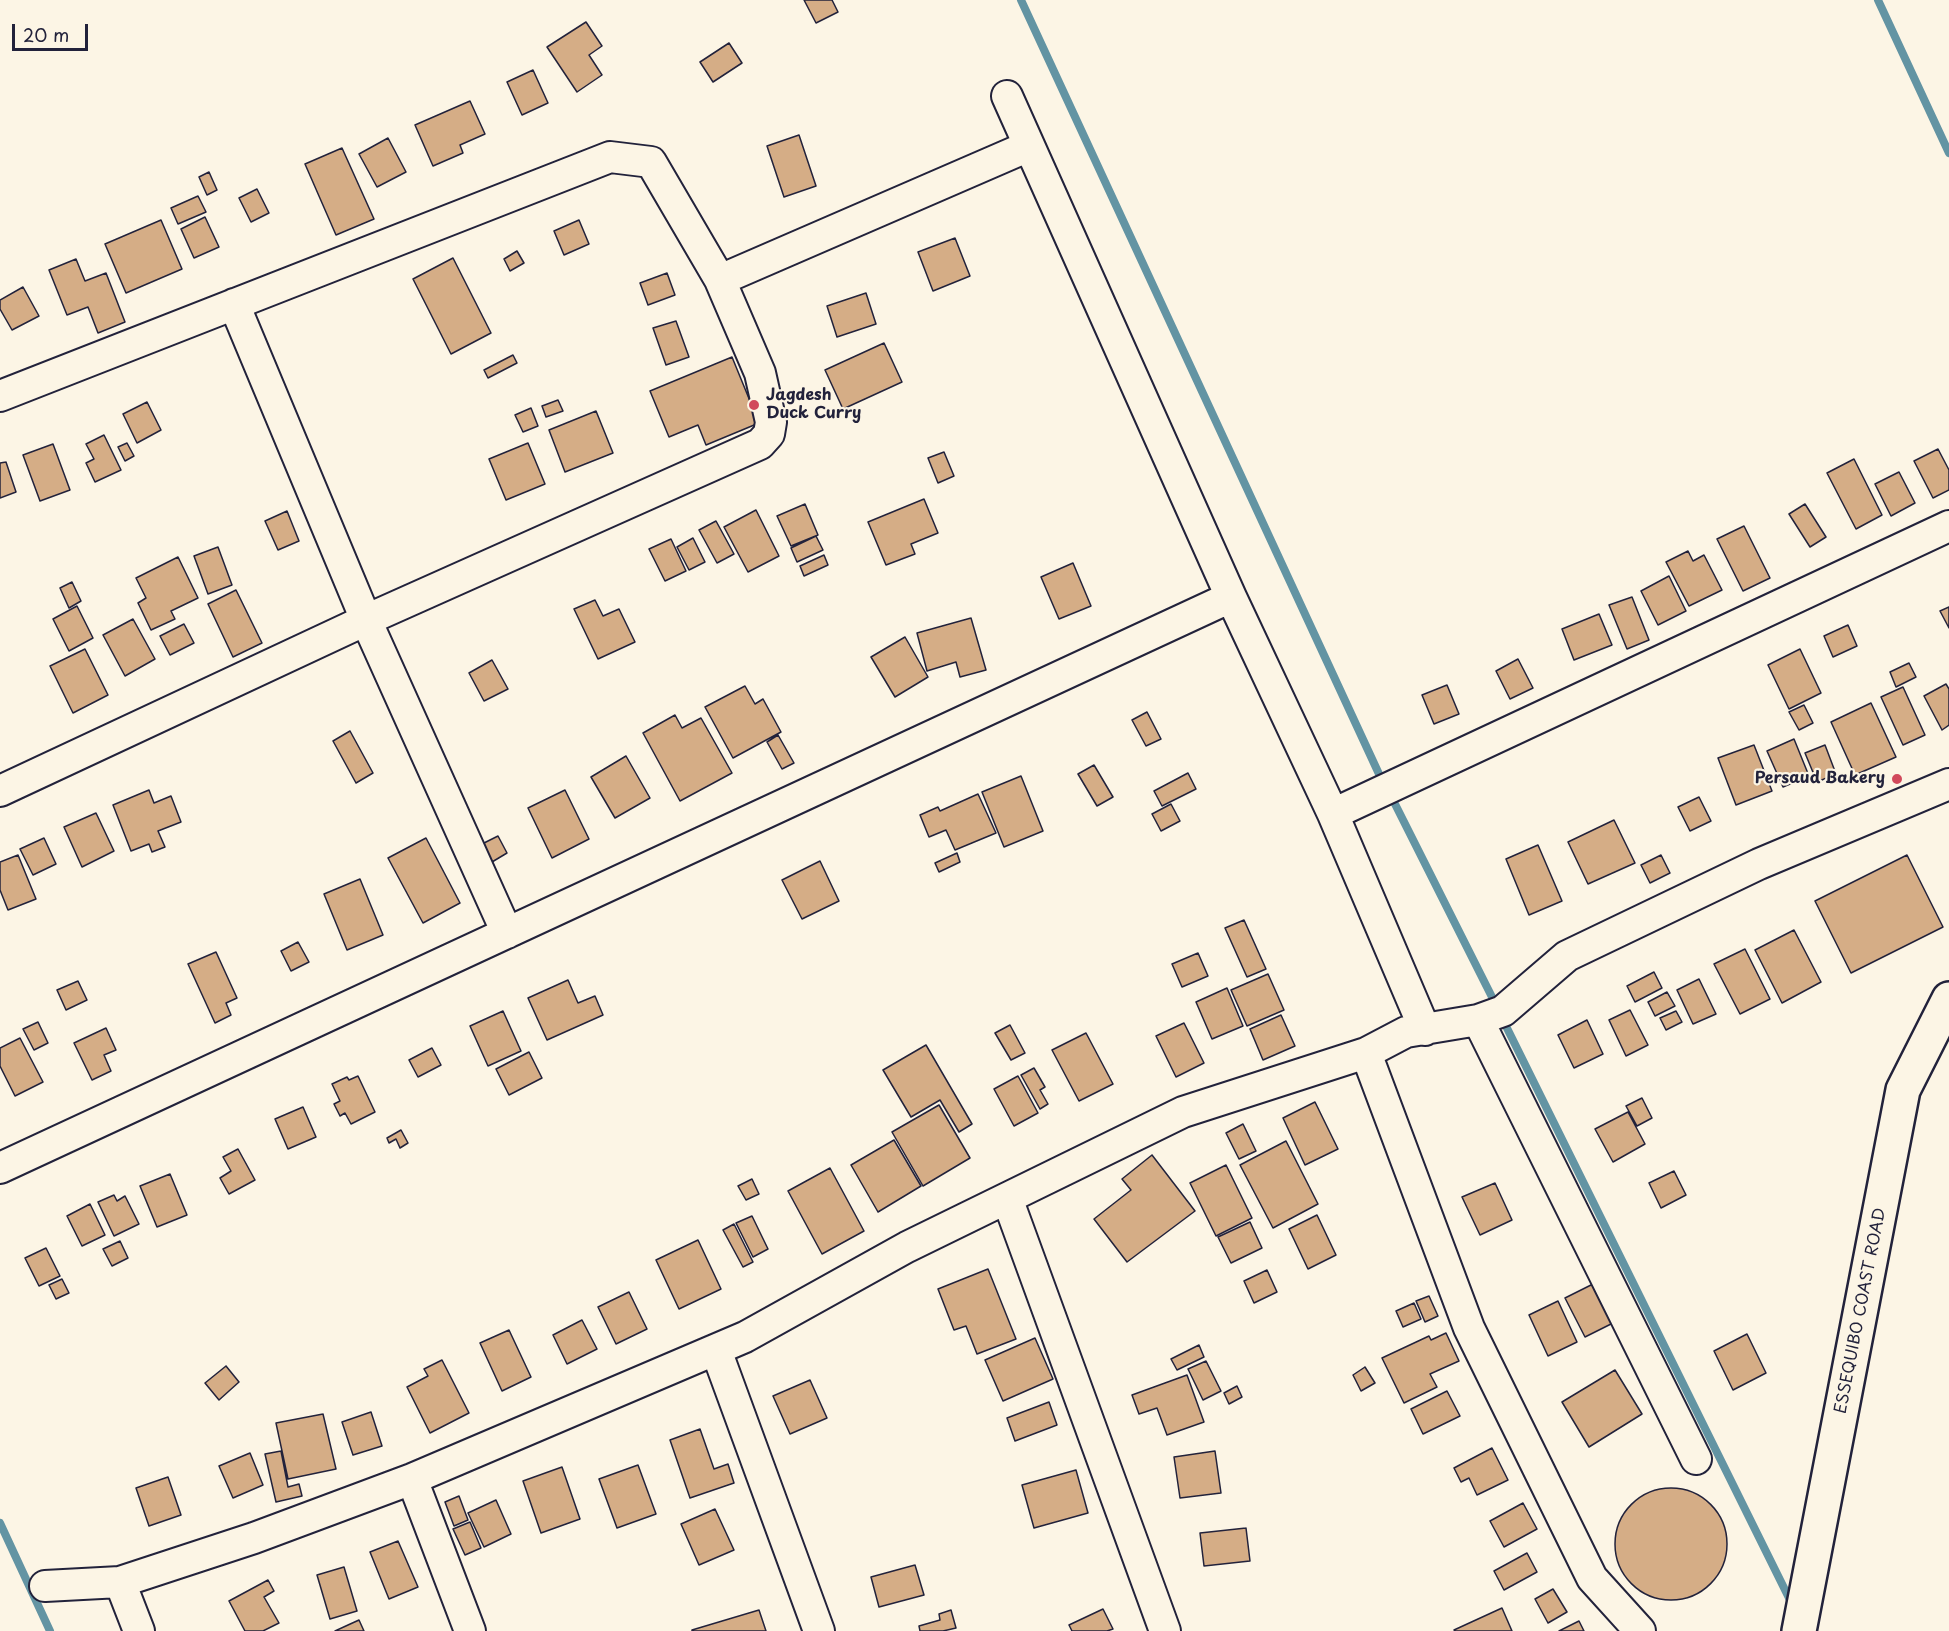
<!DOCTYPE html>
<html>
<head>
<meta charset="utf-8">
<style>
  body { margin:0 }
  #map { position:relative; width:1949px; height:1631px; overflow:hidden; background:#fcf5e5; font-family:"Playpen Sans",sans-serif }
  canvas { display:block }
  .scale { position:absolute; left:12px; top:24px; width:76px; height:27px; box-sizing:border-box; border:3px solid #22223b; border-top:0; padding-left:8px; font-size:18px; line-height:21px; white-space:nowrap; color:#22223b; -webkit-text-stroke:4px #fcf5e5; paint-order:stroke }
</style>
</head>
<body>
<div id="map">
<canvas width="1949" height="1631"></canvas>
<div class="scale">20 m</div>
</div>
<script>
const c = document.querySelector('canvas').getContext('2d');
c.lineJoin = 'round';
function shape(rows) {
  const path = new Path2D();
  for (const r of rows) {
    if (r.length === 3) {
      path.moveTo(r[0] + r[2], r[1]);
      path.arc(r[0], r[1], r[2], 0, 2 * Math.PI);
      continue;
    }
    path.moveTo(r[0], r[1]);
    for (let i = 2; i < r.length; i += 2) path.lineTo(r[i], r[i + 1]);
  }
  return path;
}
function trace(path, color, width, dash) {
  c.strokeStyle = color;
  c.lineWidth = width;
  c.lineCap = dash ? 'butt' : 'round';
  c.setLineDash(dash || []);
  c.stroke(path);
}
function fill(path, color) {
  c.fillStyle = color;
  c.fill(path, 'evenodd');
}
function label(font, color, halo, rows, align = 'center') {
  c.font = font + ' "Playpen Sans",sans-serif';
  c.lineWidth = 4.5;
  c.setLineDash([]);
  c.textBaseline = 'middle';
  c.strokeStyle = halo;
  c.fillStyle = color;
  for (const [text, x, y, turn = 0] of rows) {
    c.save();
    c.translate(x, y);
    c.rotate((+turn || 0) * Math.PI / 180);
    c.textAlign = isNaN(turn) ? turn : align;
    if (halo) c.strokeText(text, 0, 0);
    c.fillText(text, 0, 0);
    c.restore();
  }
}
const stream = shape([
  [1021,0,1379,774],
  [1878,0,1949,153],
  [1393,800,1497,1007],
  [1502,1018,1790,1600],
  [0,1523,50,1631]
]);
const building = shape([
  [804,0,832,0,838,12,816,23,804,0],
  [586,22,602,46,589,55,602,75,577,92,547,47,586,22],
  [729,43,742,63,713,82,700,62,729,43],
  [533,70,548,103,522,115,507,82,533,70],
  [470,101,485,134,460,145,463,153,433,166,415,125,470,101],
  [799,135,816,186,784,197,767,146,799,135],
  [388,138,406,172,377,187,359,154,388,138],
  [342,148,374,219,336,235,305,164,342,148],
  [209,172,217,190,207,195,199,177,209,172],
  [257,189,269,213,251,222,239,198,257,189],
  [198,196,206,212,178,224,171,208,198,196],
  [205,217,219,247,194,258,181,229,205,217],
  [161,220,182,269,126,293,105,244,161,220],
  [579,220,589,244,564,255,554,231,579,220],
  [955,238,970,276,933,291,918,252,955,238],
  [517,251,524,263,510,271,504,259,517,251],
  [453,258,491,333,451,354,413,279,453,258],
  [76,259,85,281,106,273,125,322,98,333,88,307,67,315,49,270,76,259],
  [667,273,675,295,648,305,640,283,667,273],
  [23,287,39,316,12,330,0,309,0,300,23,287],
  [866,293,876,324,837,337,827,306,866,293],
  [676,321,689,357,666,365,653,328,676,321],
  [884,343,902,382,843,409,825,370,884,343],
  [513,355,517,363,488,378,484,370,513,355],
  [732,357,759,423,706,445,698,425,669,437,650,391,732,357],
  [558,400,563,411,546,417,542,406,558,400],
  [147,402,161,430,137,443,123,414,147,402],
  [531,408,538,426,523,432,515,415,531,408],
  [596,411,613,453,565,472,549,430,596,411],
  [104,435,121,470,95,482,86,463,94,459,86,444,104,435],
  [127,443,134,456,125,461,118,447,127,443],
  [528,443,545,484,506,500,489,459,528,443],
  [53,444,70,490,40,501,23,455,53,444],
  [1938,449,1949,470,1949,490,1933,498,1914,461,1938,449],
  [944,452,954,476,938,483,928,458,944,452],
  [1854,459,1882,515,1856,529,1827,473,1854,459],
  [6,462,16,492,0,498,0,463,6,462],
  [1899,472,1915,503,1891,516,1875,484,1899,472],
  [924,499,938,533,911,544,915,554,886,565,868,522,924,499],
  [805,504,818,535,791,546,777,516,805,504],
  [1805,504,1826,537,1810,547,1789,514,1805,504],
  [756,510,779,556,748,572,724,527,756,510],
  [287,511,299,541,278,550,265,521,287,511],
  [716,521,734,554,717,563,699,530,716,521],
  [1744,526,1770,578,1743,591,1717,539,1744,526],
  [816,536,823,550,797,562,791,548,816,536],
  [693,538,705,562,689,570,677,547,693,538],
  [671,539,686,571,665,581,649,549,671,539],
  [218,547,232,585,208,594,194,556,218,547],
  [1688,551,1693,561,1704,555,1722,590,1689,606,1666,562,1688,551],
  [824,555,828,565,804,576,800,566,824,555],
  [178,557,198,598,171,611,175,619,151,630,138,603,146,598,136,578,178,557],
  [1073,563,1091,606,1059,619,1041,577,1073,563],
  [1669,576,1686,611,1658,625,1641,591,1669,576],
  [72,582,81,601,69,608,60,588,72,582],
  [236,590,262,643,233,657,208,604,236,590],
  [1632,597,1649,640,1627,649,1609,605,1632,597],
  [595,600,603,616,619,609,635,642,598,659,574,609,595,600],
  [77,606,93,638,69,651,53,619,77,606],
  [1949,607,1949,628,1940,611,1949,607],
  [1599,614,1612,645,1574,660,1562,629,1599,614],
  [971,618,986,670,960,677,956,662,927,671,917,633,971,618],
  [133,619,155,659,125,676,103,635,133,619],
  [184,624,194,643,170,655,160,636,184,624],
  [1848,625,1857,646,1833,657,1824,636,1848,625],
  [905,637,928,677,895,697,871,657,905,637],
  [85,649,108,695,73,713,50,666,85,649],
  [1800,649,1821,693,1789,709,1768,665,1800,649],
  [1518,659,1533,688,1510,699,1496,671,1518,659],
  [492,660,508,689,484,701,469,673,492,660],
  [1909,663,1916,677,1896,687,1890,672,1909,663],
  [1946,684,1949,689,1949,725,1942,730,1924,696,1946,684],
  [1447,685,1459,714,1434,724,1422,695,1447,685],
  [745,686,755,704,763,699,781,732,733,758,705,707,745,686],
  [1903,687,1925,735,1903,745,1881,697,1903,687],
  [1871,703,1896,757,1855,775,1831,722,1871,703],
  [1804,705,1813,723,1799,730,1789,712,1804,705],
  [1147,712,1161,739,1146,746,1132,720,1147,712],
  [675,715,682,728,701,718,732,773,680,801,643,733,675,715],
  [350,731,373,773,356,783,333,741,350,731],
  [778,735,794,763,782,769,767,742,778,735],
  [1794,739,1809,776,1783,787,1767,751,1794,739],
  [1754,745,1772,791,1736,805,1718,758,1754,745],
  [1825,745,1836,774,1817,782,1805,753,1825,745],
  [626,756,650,798,615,818,591,777,626,756],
  [1094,765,1113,797,1097,806,1078,774,1094,765],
  [1188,773,1196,789,1162,806,1154,791,1188,773],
  [1021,776,1043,831,1004,847,982,792,1021,776],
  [149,790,154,803,171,796,181,822,158,831,165,847,152,852,149,844,131,851,113,805,149,790],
  [565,790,589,839,552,858,528,808,565,790],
  [978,794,996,833,955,850,946,830,929,837,920,815,938,807,940,811,978,794],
  [1699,797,1711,821,1690,831,1678,807,1699,797],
  [1171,804,1180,821,1161,831,1152,814,1171,804],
  [96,813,114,851,82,867,64,827,96,813],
  [1614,820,1635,863,1588,884,1568,842,1614,820],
  [498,836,507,853,492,862,482,844,498,836],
  [44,838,56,864,33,875,20,849,44,838],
  [426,838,460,903,423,923,388,858,426,838],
  [1538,845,1562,901,1529,915,1506,859,1538,845],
  [957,853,960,862,939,872,935,863,957,853],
  [18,855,36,899,8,910,0,890,0,862,18,855],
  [1661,855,1670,873,1650,883,1641,865,1661,855],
  [1907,855,1943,927,1851,973,1815,901,1907,855],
  [820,861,839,901,802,919,782,880,820,861],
  [360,879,383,935,347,950,324,894,360,879],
  [1244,920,1266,969,1247,977,1225,928,1244,920],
  [1794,930,1821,982,1782,1003,1755,950,1794,930],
  [298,942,309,962,291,971,281,951,298,942],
  [1745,949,1770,999,1740,1014,1714,964,1745,949],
  [216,952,237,998,226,1003,231,1015,215,1023,188,964,216,952],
  [1198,953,1208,976,1182,987,1172,964,1198,953],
  [1654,972,1662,988,1635,1002,1627,986,1654,972],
  [1268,974,1284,1010,1247,1026,1231,990,1268,974],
  [1699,979,1716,1014,1693,1024,1677,990,1699,979],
  [568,980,578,1003,595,996,603,1015,547,1040,528,998,568,980],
  [78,981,87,1000,66,1010,57,990,78,981],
  [1227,988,1243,1026,1212,1039,1196,1002,1227,988],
  [1667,992,1675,1006,1655,1016,1648,1002,1667,992],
  [1630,1010,1648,1045,1626,1056,1609,1020,1630,1010],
  [503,1011,521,1051,488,1066,470,1026,503,1011],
  [1676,1011,1682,1022,1666,1030,1660,1018,1676,1011],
  [1281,1015,1295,1046,1263,1060,1250,1029,1281,1015],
  [1587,1020,1603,1054,1574,1068,1558,1035,1587,1020],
  [38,1022,48,1043,34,1050,23,1029,38,1022],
  [1184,1023,1204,1063,1176,1077,1156,1036,1184,1023],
  [1010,1025,1025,1053,1011,1060,995,1033,1010,1025],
  [106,1028,116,1050,104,1055,111,1071,92,1080,74,1043,106,1028],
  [1086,1033,1113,1084,1079,1101,1052,1050,1086,1033],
  [20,1038,43,1082,15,1096,0,1066,0,1048,20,1038],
  [926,1045,972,1124,959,1132,940,1100,911,1117,883,1070,926,1045],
  [432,1048,441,1065,418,1077,409,1060,432,1048],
  [529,1052,542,1078,509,1095,496,1069,529,1052],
  [1034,1068,1045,1087,1040,1090,1048,1104,1040,1109,1021,1075,1034,1068],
  [358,1076,375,1112,351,1124,345,1113,340,1116,334,1104,340,1101,332,1084,347,1077,349,1080,358,1076],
  [1018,1076,1038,1113,1014,1126,994,1089,1018,1076],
  [1642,1098,1652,1118,1637,1126,1626,1106,1642,1098],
  [1315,1102,1338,1149,1305,1165,1283,1118,1315,1102],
  [939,1105,970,1158,923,1186,892,1132,939,1105],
  [303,1107,316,1137,288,1149,275,1119,303,1107],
  [1628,1112,1645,1144,1613,1162,1595,1129,1628,1112],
  [1243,1124,1256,1151,1239,1159,1226,1133,1243,1124],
  [401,1130,408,1143,400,1148,396,1139,389,1143,387,1138,401,1130],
  [894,1140,921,1186,878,1212,851,1165,894,1140],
  [1286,1141,1318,1204,1273,1228,1240,1165,1286,1141],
  [238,1149,255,1180,229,1194,220,1178,231,1171,223,1157,238,1149],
  [1152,1155,1195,1211,1127,1262,1094,1219,1131,1190,1122,1179,1152,1155],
  [1226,1165,1252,1218,1216,1236,1190,1183,1226,1165],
  [830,1168,864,1231,822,1254,788,1191,830,1168],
  [1674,1171,1686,1195,1661,1208,1649,1183,1674,1171],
  [170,1174,187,1215,157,1227,140,1186,170,1174],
  [752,1179,759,1194,746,1200,738,1186,752,1179],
  [1495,1183,1512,1220,1480,1235,1462,1197,1495,1183],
  [114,1195,117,1201,125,1196,139,1224,114,1236,98,1202,114,1195],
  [90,1204,105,1235,82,1246,67,1216,90,1204],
  [1317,1215,1336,1255,1308,1269,1289,1229,1317,1215],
  [752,1216,768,1249,753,1257,736,1223,752,1216],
  [1250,1222,1262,1248,1231,1263,1218,1237,1250,1222],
  [734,1224,753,1262,743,1267,723,1230,734,1224],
  [698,1240,721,1289,679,1309,656,1260,698,1240],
  [120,1241,128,1258,112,1266,103,1249,120,1241],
  [46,1248,60,1276,39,1286,25,1258,46,1248],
  [988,1269,1016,1339,977,1354,966,1326,954,1330,938,1289,988,1269],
  [1267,1270,1277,1292,1254,1303,1244,1281,1267,1270],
  [62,1279,69,1293,56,1299,49,1285,62,1279],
  [1593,1284,1613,1323,1585,1337,1565,1298,1593,1284],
  [629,1292,647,1329,616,1344,598,1307,629,1292],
  [1429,1296,1438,1316,1425,1322,1416,1301,1429,1296],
  [1558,1301,1577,1342,1548,1356,1529,1315,1558,1301],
  [1414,1303,1421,1319,1403,1327,1396,1311,1414,1303],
  [582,1320,597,1349,567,1364,553,1335,582,1320],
  [509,1330,531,1377,502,1391,480,1343,509,1330],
  [1446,1333,1459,1361,1430,1374,1437,1387,1404,1403,1382,1358,1429,1336,1431,1340,1446,1333],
  [1747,1334,1766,1373,1733,1390,1714,1351,1747,1334],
  [1035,1338,1053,1379,1003,1401,985,1360,1035,1338],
  [1199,1345,1204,1357,1177,1370,1171,1359,1199,1345],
  [442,1360,469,1413,430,1433,407,1387,428,1376,424,1369,442,1360],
  [1206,1361,1221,1391,1203,1400,1188,1369,1206,1361],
  [226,1366,239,1382,219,1400,205,1383,226,1366],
  [1365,1367,1375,1383,1361,1391,1353,1375,1365,1367],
  [1615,1370,1642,1414,1589,1447,1562,1402,1615,1370],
  [1187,1375,1204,1422,1167,1435,1157,1408,1139,1414,1132,1395,1187,1375],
  [810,1380,827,1418,790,1434,773,1396,810,1380],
  [1237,1386,1242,1397,1229,1404,1224,1393,1237,1386],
  [1447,1391,1460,1416,1423,1434,1411,1409,1447,1391],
  [1049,1402,1057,1425,1015,1441,1007,1418,1049,1402],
  [371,1412,382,1446,353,1455,342,1422,371,1412],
  [323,1414,336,1469,288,1479,276,1423,323,1414],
  [700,1429,714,1469,728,1464,734,1483,690,1498,670,1440,700,1429],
  [1492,1448,1508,1480,1477,1495,1469,1478,1461,1482,1454,1468,1492,1448],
  [281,1451,288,1487,299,1484,302,1496,276,1502,265,1454,281,1451],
  [1215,1451,1221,1493,1180,1498,1174,1457,1215,1451],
  [250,1453,263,1485,233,1498,219,1466,250,1453],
  [638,1465,656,1514,617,1528,599,1479,638,1465],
  [562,1467,580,1519,541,1533,523,1481,562,1467],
  [1076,1470,1088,1513,1034,1528,1022,1485,1076,1470],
  [168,1477,181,1515,149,1526,136,1488,168,1477],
  [1671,1544,56],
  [459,1496,468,1520,454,1526,445,1502,459,1496],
  [496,1500,511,1534,484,1547,468,1513,496,1500],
  [1523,1503,1537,1529,1504,1547,1490,1521,1523,1503],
  [715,1509,734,1550,699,1565,681,1524,715,1509],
  [470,1522,481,1548,465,1555,453,1529,470,1522],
  [1246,1528,1250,1561,1204,1566,1200,1533,1246,1528],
  [398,1541,418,1587,389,1599,370,1552,398,1541],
  [1527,1553,1537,1572,1504,1590,1494,1571,1527,1553],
  [915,1565,924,1595,879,1607,871,1577,915,1565],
  [344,1567,357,1611,330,1619,317,1575,344,1567],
  [268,1580,274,1591,264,1597,279,1623,263,1631,245,1631,229,1601,268,1580],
  [1553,1589,1567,1612,1548,1623,1535,1599,1553,1589],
  [1502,1608,1512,1631,1455,1631,1454,1630,1502,1608],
  [1103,1609,1113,1629,1107,1631,1072,1631,1069,1625,1103,1609],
  [759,1610,766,1631,692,1631,692,1630,759,1610],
  [951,1610,956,1628,943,1631,920,1631,919,1626,940,1620,939,1614,951,1610],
  [359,1620,364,1631,335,1631,348,1625,359,1620],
  [1579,1621,1584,1631,1559,1631,1579,1621]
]);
const street = shape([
  [1007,96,1231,597,1333,814,1425,1030],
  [720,280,1029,146],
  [234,304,366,620,507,933],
  [0,396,610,157,651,162,720,280,760,373,771,422,769,434,760,444,366,620,0,791],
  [1333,814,1949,526],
  [1478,1020,1696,1459],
  [1366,1053,1469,1328,1592,1578,1640,1631],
  [0,1168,1231,597],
  [1007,1198,1165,1631],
  [716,1350,819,1631],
  [412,1479,470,1631],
  [120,1582,139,1631],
  [45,1586,120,1582,254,1538,412,1479,745,1337,907,1247,1183,1112,1366,1053,1406,1032,1478,1020,1503,1011,1567,956,1759,864,1949,784]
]);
const primary = shape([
  [1799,1631,1903,1090,1949,999]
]);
const markers = [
  [754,405,6,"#d1495b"],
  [1897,779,6,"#d1495b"]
];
const poiNames = [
  ["Jagdesh",766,396],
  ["Duck Curry",766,414],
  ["Persaud Bakery",1885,779,"right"]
];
const streetNames = [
  ["ESSEQUIBO COAST ROAD",1861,1311,-79]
];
trace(stream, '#6394a3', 8);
fill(building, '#d5ad86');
trace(building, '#22223b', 1.5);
trace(street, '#22223b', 34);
trace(primary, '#22223b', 38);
trace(street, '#fcf5e5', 30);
trace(primary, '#fcf5e5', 33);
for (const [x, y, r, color] of markers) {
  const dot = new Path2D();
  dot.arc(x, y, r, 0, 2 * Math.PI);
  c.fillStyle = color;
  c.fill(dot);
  trace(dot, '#fcf5e5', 2);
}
label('bold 16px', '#22223b', '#fcf5e5', poiNames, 'left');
label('16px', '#22223b', '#fcf5e5', streetNames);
</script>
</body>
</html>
